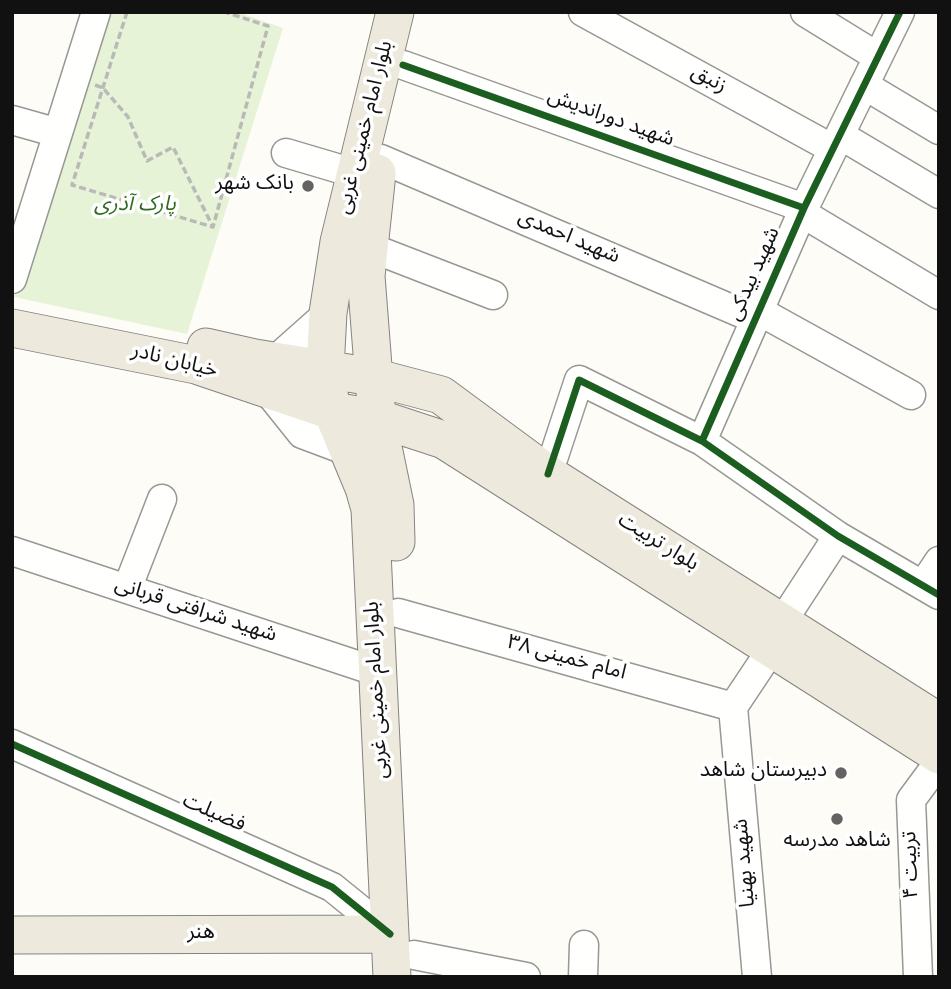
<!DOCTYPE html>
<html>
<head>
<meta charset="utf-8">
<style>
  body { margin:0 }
  #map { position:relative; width:951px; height:989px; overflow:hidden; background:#fdfcf7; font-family:Georgia,serif }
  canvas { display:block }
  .frame { position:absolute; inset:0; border:14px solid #111; pointer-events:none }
</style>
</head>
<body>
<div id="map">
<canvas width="951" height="989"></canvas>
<div class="frame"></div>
</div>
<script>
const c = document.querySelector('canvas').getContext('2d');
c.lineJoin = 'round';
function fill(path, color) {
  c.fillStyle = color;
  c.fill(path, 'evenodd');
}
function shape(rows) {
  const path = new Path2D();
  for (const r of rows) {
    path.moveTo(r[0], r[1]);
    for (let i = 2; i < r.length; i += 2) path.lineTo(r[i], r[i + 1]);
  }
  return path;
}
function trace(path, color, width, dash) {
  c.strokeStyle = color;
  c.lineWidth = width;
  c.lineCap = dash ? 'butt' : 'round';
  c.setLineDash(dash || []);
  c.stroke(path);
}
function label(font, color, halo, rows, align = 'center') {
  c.font = font + ' Georgia,"Noto Sans Arabic",serif';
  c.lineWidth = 7;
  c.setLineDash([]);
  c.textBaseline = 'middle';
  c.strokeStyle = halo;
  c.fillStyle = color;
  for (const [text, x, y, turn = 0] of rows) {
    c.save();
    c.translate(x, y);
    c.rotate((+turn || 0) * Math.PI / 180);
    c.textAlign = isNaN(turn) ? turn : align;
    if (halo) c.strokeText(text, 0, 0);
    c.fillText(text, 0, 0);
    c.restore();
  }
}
const green = shape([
  [104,12,238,12,283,28,187,334,14,297]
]);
const path = shape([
  [127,12,72,185,213,227,268,26,225,12],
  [95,85,103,88,128,117,147,161,173,147,212,225]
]);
const minor = shape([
  [583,12,833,149],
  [805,12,878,57],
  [403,65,804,208],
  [864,85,939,130],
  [12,120,58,133],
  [840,135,939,194],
  [286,153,357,174],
  [381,159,755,319],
  [802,213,939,295],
  [369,247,493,295],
  [12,279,96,12],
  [759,311,911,395],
  [274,361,328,313],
  [266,389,302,434,350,452],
  [702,441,804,208,900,12],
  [548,474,579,380,702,441,838,536,939,595],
  [12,551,378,672],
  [923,585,939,561],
  [127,589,162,499],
  [398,613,733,707],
  [782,622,838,536],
  [733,707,757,977],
  [733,707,771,650],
  [12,744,332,887,390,934],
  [414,955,526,977],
  [583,977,584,945],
  [918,977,911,800,939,762]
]);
const major = shape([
  [377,173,366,276,377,418,395,505,396,542],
  [12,328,196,365,332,411,377,418,444,440,939,755],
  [206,347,255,358,373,377,441,395,548,474,939,722],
  [12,935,390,934],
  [392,977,370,509,364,488,332,411,325,369,328,313,339,242,395,12]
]);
const cycleway = shape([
  [403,65,804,208],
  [702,441,804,208,900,12],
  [548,474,579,380,702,441,838,536,939,595],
  [12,744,332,887,390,934]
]);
const markers = [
  [308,186,7,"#646362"],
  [841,773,7,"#646362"],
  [837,819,7,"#646362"]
];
const streetNames = [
  ["زنبق",708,81,29],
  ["شهید دوراندیش",610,120,20],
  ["بلوار امام خمینی غربی",367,128,-76],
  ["شهید احمدی",568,239,23],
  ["شهید بیدکی",756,275,-66],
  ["خیابان نادر",174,363,14],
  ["بلوار تربیت",657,544,32],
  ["شهید شرافتی قربانی",195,612,18],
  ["۳۸ امام خمینی",566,660,15],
  ["بلوار امام خمینی غربی",379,690,-93],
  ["فضیلت",213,815,24],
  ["شهید بهنیا",747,863,-95],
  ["۴ تربیت",913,865,-92],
  ["هنر",201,935]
];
const poiNames = [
  ["بانک شهر",294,186],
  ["دبیرستان شاهد",827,773],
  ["شاهد مدرسه",837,843,"center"]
];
const parkNames = [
  ["پارک آذری",135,207]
];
fill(green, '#e7f3d7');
trace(minor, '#979795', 31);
trace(major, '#858482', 39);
trace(path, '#b9b9b8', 3.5, [7, 3.5]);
trace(minor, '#fffffe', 28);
trace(major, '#ede9dc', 37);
trace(cycleway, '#1b5e20', 7);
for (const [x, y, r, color] of markers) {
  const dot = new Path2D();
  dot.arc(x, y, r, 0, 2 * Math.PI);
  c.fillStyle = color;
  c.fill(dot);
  trace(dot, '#fff', 2.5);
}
label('21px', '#111', '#fff', streetNames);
label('21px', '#111', '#fff', poiNames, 'right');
label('italic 21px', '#2f6b1f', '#fff', parkNames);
</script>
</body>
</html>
